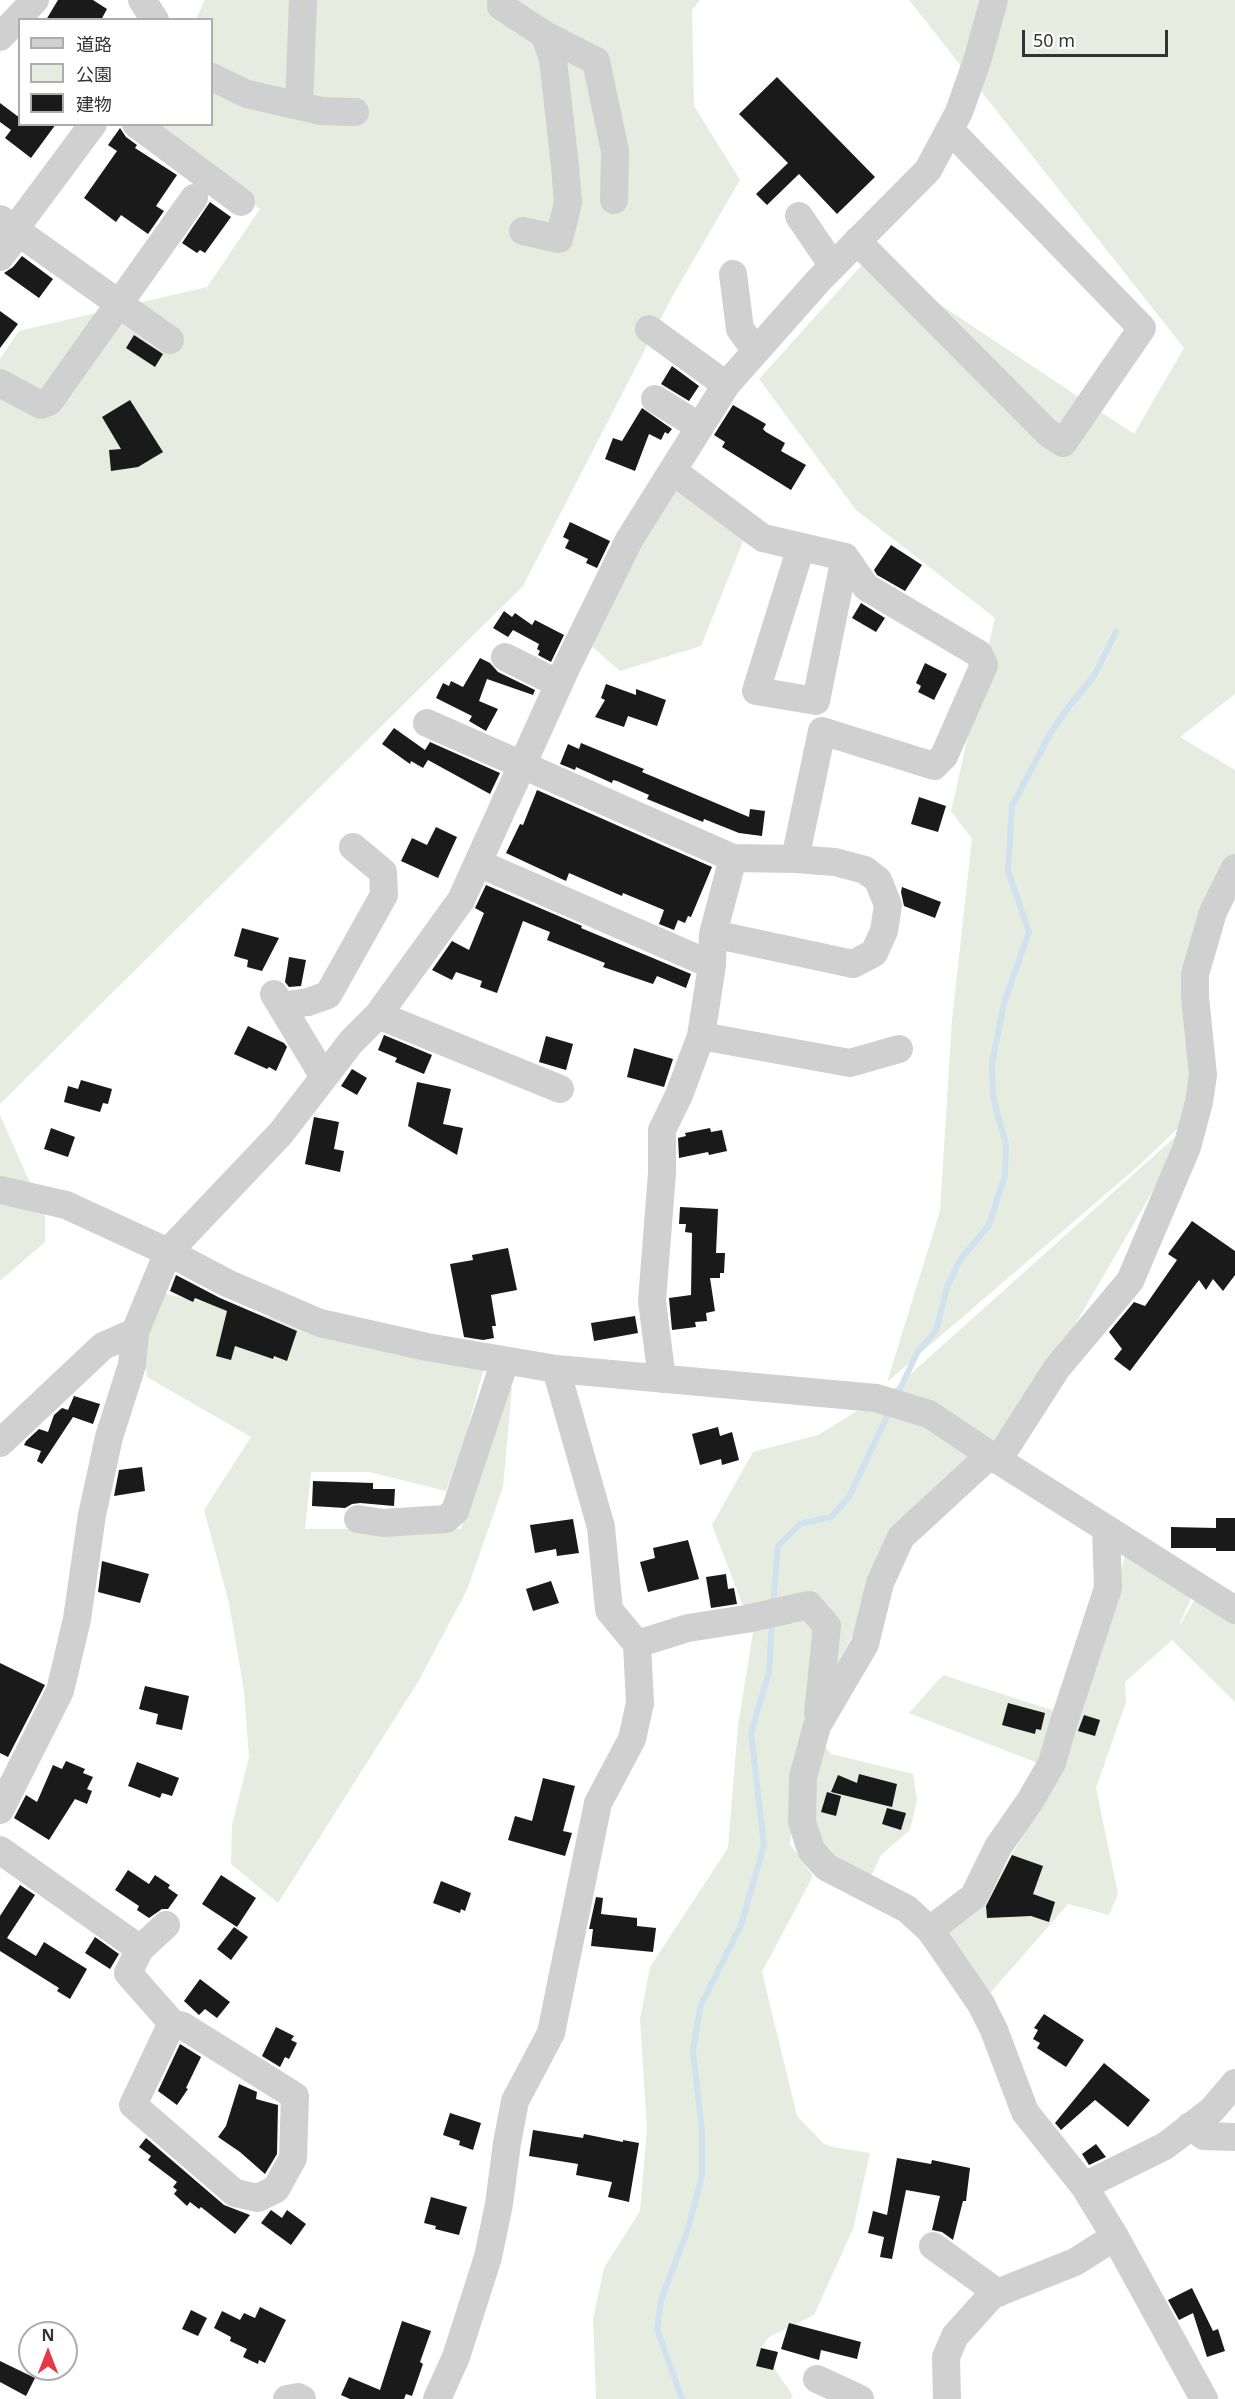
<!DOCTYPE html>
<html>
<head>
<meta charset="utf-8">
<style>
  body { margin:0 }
  #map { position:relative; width:1235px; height:2399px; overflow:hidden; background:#fff; font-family:"Noto Sans","Noto Sans JP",sans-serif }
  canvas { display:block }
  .legend { position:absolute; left:18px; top:18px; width:195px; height:108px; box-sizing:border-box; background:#fff; border:2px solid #adadad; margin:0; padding:8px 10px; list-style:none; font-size:18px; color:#333 }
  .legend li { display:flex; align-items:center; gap:12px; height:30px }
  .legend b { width:30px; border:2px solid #adadad }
  .north { position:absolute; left:18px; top:2321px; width:60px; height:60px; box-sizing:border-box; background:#fff; border:2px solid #adadad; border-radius:50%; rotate:0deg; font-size:16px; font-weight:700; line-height:24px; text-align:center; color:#333 }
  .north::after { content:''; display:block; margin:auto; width:21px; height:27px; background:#e63946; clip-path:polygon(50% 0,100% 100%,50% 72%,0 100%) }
  .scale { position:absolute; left:1022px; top:30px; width:146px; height:27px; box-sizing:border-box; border:3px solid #333; border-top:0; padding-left:8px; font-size:18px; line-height:21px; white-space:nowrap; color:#333; -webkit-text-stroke:4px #fff; paint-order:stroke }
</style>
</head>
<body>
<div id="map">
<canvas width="1235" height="2399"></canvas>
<ul class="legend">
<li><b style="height:8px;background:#d0d0d0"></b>道路</li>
<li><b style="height:16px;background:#e6ecdf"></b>公園</li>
<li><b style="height:16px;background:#1a1a1a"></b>建物</li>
</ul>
<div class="north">N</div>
<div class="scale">50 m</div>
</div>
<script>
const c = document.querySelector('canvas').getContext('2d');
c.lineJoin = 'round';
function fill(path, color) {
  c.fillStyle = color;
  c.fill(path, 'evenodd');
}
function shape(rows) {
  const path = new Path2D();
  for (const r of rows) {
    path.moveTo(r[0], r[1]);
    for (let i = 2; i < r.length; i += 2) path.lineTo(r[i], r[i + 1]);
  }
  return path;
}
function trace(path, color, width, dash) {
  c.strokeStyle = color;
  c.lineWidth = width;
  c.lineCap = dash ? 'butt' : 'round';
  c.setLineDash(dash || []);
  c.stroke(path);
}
const green = shape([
  [205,0,700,0,692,10,694,106,740,180,672,297,523,586,0,1104,0,359,19,331,207,287,260,209,152,125,212,124,212,20,196,19],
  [909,0,1235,0,1235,694,1180,737,1235,770,1235,856,1198,916,1196,1111,1136,1168,887,1382,940,1211,952,1020,972,839,951,811,995,618,856,510,759,379,869,257,1134,434,1184,348],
  [673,478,746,534,701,646,620,671,589,644],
  [0,1115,45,1217,45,1242,0,1281],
  [1194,1120,1026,1409,951,1485,865,1613,802,1728,790,1844,813,1876,762,1972,797,2116,823,2143,832,2147,870,2153,853,2229,814,2315,769,2337,761,2348,793,2396,790,2399,596,2399,593,2319,604,2268,640,2211,647,2129,640,2019,650,1967,728,1848,738,1726,753,1632,712,1525,753,1452,818,1435,896,1387],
  [157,1292,485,1364,465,1438,446,1491,369,1472,311,1472,305,1529,461,1529,501,1386,512,1388,503,1487,467,1590,418,1682,278,1903,231,1864,232,1825,249,1757,244,1691,229,1603,204,1510,251,1437,147,1377,142,1331],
  [1125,1556,1191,1598,1177,1630,1195,1599,1235,1618,1235,1702,1172,1640,1125,1682,1126,1702,1096,1788,1118,1894,1109,1915,1068,1904,985,1999,941,1931,981,1908,1058,1775],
  [943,1675,1058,1712,1043,1765,909,1713],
  [820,1740,831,1754,913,1774,917,1800,910,1830,881,1855,870,1879,833,1859,818,1838,811,1820]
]);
const stream = shape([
  [897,1395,918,1351,936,1331,947,1287,960,1260,989,1225,1005,1175,1006,1144,993,1097,992,1063,1004,1003,1029,932,1008,871,1012,806,1051,732,1070,705,1094,676,1116,632],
  [773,1605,778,1546,800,1524,831,1517,849,1497,890,1410],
  [682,2399,657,2329,661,2300,688,2229,702,2176,702,2132,693,2051,700,2007,741,1925,764,1845,751,1733,769,1672,772,1621]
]);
const building = shape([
  [58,0,93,0,107,9,101,20,46,20],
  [777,77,875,177,837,214,799,174,767,205,756,194,788,163,739,114],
  [0,103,20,118,20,124,56,124,31,158,5,138,11,130,0,122],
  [120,128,126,137,137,145,135,148,177,175,156,206,164,211,148,234,121,215,116,222,84,198,117,151,108,145],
  [210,202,231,217,205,253,200,250,197,253,182,243],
  [22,256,53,279,39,298,4,273,13,267],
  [0,311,18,324,0,348],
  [134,335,163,354,155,367,126,348],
  [672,366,699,386,689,401,661,384],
  [130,400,163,452,138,467,111,471,109,450,121,449,102,417],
  [733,405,766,424,763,429,766,432,785,443,781,451,806,465,791,490,722,447,725,442,714,435],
  [642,408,672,429,668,434,665,432,661,440,649,434,635,471,605,459,613,438,622,441],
  [570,522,610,541,597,568,586,563,588,559,565,548,569,540,563,537],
  [891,545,922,565,905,591,877,575,874,570],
  [861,603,885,618,876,632,852,618],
  [504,611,512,617,515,613,532,625,535,620,564,635,551,662,538,655,540,651,537,649,539,644,513,630,508,637,493,628],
  [480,658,490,663,498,672,535,690,533,695,487,679,479,701,498,709,486,731,469,721,472,716,436,698,443,683,449,686,451,681,463,687],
  [925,663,947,674,934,700,918,692,921,686,916,683],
  [606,684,636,695,636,689,666,700,657,726,628,716,624,727,595,717,605,700,601,698],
  [394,728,425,750,430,742,500,773,490,794,428,760,423,768,411,761,410,764,382,744],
  [581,743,644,769,642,772,749,817,750,809,765,811,762,836,739,833,704,819,703,822,647,799,649,795,617,781,613,780,612,783,576,767,575,770,560,764,568,744,579,749],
  [537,790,712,867,691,917,688,916,685,923,678,920,674,930,659,924,664,910,623,893,622,896,569,873,566,881,506,853,520,824,523,825],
  [919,797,946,806,938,832,911,824],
  [436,827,457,837,438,878,401,861,412,838,427,845],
  [486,885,582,926,581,928,691,974,686,988,657,976,653,984,603,967,605,963,547,940,550,932,523,921,497,993,480,987,482,981,456,972,452,980,432,970,452,941,469,950,484,913,475,908],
  [902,887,941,902,935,918,904,906,901,892],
  [242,928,279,938,262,971,247,967,248,960,234,956],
  [289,957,306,960,301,986,289,987,285,982],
  [248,1026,284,1043,287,1047,276,1071,269,1067,267,1069,234,1054],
  [384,1035,432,1055,424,1074,395,1062,397,1058,378,1050],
  [546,1036,573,1044,566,1070,539,1062],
  [634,1048,673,1059,664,1087,627,1077],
  [352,1069,367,1078,357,1095,341,1086],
  [81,1080,112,1089,108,1104,103,1103,100,1112,64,1102,68,1086,78,1089],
  [417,1082,451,1089,443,1124,463,1128,457,1155,408,1126],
  [314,1117,339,1122,334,1149,344,1151,340,1172,305,1164],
  [51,1128,75,1137,68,1157,44,1149],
  [710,1128,711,1132,722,1130,727,1151,709,1155,708,1152,679,1158,678,1138,686,1136,685,1133],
  [680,1207,718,1209,716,1253,725,1253,724,1273,720,1273,720,1278,710,1278,715,1311,706,1313,707,1321,695,1322,696,1327,672,1330,669,1298,691,1295,692,1233,685,1232,686,1224,679,1224],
  [1192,1221,1235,1251,1235,1275,1223,1291,1213,1279,1206,1290,1199,1280,1130,1371,1114,1359,1122,1349,1109,1332,1134,1302,1145,1306,1177,1260,1168,1254],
  [508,1248,517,1290,491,1295,496,1326,492,1326,494,1338,483,1340,464,1337,450,1264,473,1260,472,1255],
  [176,1275,220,1298,297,1331,287,1361,274,1356,273,1359,235,1346,231,1360,216,1356,227,1311,195,1298,193,1302,170,1291],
  [635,1316,638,1333,594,1341,591,1323],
  [74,1396,100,1404,93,1424,73,1417,42,1464,37,1461,41,1451,24,1445,26,1441,39,1429,48,1432,54,1415,62,1408,68,1410],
  [718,1427,720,1436,732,1432,739,1460,722,1465,721,1459,700,1465,692,1434],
  [142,1467,145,1491,114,1496,119,1470],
  [313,1481,373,1483,373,1489,395,1489,394,1506,360,1503,352,1504,345,1508,312,1506],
  [1216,1518,1235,1518,1235,1551,1216,1551,1216,1548,1171,1548,1171,1527,1216,1528],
  [573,1519,579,1553,557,1556,556,1549,535,1553,530,1525],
  [688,1540,699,1579,648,1592,640,1562,655,1558,653,1548],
  [102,1561,149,1574,140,1603,98,1592],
  [726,1574,728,1589,734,1588,737,1604,711,1608,706,1577],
  [551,1581,559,1603,533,1611,526,1589],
  [0,1663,45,1685,8,1757,0,1753],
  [145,1686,189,1696,182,1730,156,1724,158,1714,139,1709],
  [1008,1703,1045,1713,1041,1730,1036,1729,1035,1734,1002,1725],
  [1084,1715,1100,1720,1095,1736,1078,1731],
  [66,1761,85,1769,83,1773,93,1777,87,1789,92,1791,87,1804,75,1799,49,1840,14,1818,26,1795,37,1802,53,1765,62,1769],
  [137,1762,179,1778,172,1796,162,1793,160,1798,128,1786],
  [859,1774,897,1784,892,1807,831,1792,838,1775,857,1783],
  [543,1778,575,1786,563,1831,572,1833,565,1856,508,1840,515,1816,532,1821],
  [827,1792,841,1796,836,1816,821,1812],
  [887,1808,906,1813,901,1830,882,1824],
  [1012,1855,1043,1866,1033,1894,1055,1902,1049,1922,1031,1916,987,1918,986,1906],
  [128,1870,149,1884,155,1875,170,1885,168,1888,178,1895,168,1909,162,1909,149,1918,137,1910,139,1906,115,1890],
  [221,1875,256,1898,237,1927,202,1904],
  [441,1881,471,1893,465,1911,461,1909,460,1913,433,1903],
  [20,1885,35,1895,7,1938,36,1956,44,1942,87,1969,70,1999,57,1991,59,1988,0,1951,0,1916],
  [596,1897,603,1898,601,1914,637,1918,637,1926,656,1928,653,1952,591,1946,593,1929,589,1929],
  [234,1927,248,1937,231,1960,217,1949],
  [95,1937,119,1954,110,1969,85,1953],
  [200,1979,230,2002,217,2018,205,2009,199,2015,184,2001],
  [1044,2014,1084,2040,1066,2067,1037,2048,1040,2043,1033,2039,1038,2030,1034,2028],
  [276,2027,294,2036,291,2040,297,2043,289,2059,285,2057,280,2067,262,2056],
  [180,2044,201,2057,186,2088,188,2089,177,2105,158,2091],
  [1104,2063,1150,2100,1128,2127,1095,2100,1061,2130,1055,2123],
  [239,2084,257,2092,256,2099,278,2105,277,2154,265,2174,240,2152,218,2137,226,2126],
  [450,2113,481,2123,473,2150,459,2145,460,2141,443,2135],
  [533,2130,583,2138,584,2134,623,2142,623,2140,639,2143,629,2202,608,2197,612,2182,576,2175,578,2164,529,2156],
  [146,2138,224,2205,250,2215,235,2234,201,2207,199,2209,190,2202,187,2206,174,2194,177,2190,173,2187,177,2182,148,2160,151,2156,139,2147],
  [1096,2144,1106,2157,1089,2165,1082,2154],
  [897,2158,931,2164,932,2160,970,2168,966,2201,963,2201,953,2240,942,2232,932,2230,940,2196,906,2190,892,2259,880,2257,884,2237,868,2233,873,2211,887,2215],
  [431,2197,467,2207,459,2235,435,2229,436,2226,424,2223],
  [271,2210,282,2218,287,2210,306,2224,291,2245,261,2223],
  [1192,2288,1213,2331,1218,2329,1225,2351,1207,2357,1193,2313,1179,2320,1168,2300],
  [260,2307,286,2320,265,2363,259,2360,258,2364,243,2357,247,2349,230,2341,231,2337,214,2328,222,2311,240,2320,244,2313,255,2318],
  [191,2310,207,2318,198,2336,182,2329],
  [402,2321,431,2331,420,2362,423,2364,412,2396,406,2394,404,2399,350,2399,341,2395,349,2377,380,2390],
  [789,2323,861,2342,857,2359,821,2350,819,2360,781,2349],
  [761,2348,778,2352,773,2370,756,2366],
  [0,2361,35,2378,26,2396,0,2382]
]);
const minor = shape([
  [142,0,155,20],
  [501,0,501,6,545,35,553,60,565,166,568,203,559,239,523,231],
  [545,35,596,61,615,151,614,200],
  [0,37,35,0],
  [212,77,247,94,321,111,355,112],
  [299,106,303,0],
  [136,124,241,202],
  [799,216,833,266],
  [0,219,170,340],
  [15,229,93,124],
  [857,241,1048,433,1063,443,1142,328,950,130],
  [0,257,19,232],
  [733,274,740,329,756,351],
  [649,329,726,385],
  [0,383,41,405,49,402,194,198],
  [655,399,700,427],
  [673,471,763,538,845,557,866,587,979,654,984,665,944,756,934,766,822,731,795,859,733,858],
  [801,547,756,691,816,701,845,557],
  [505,657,559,684],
  [427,723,733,858,713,934,712,965,478,863],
  [713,934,853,964,874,953,884,931,888,905,878,880,865,870,835,862,795,859],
  [274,994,324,1077],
  [281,1006,308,1002,328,995,384,895,383,872,353,847],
  [378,1015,560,1089],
  [701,1036,850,1063,899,1049],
  [0,1190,66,1205,168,1252,227,1283,320,1323,427,1347,556,1369,876,1398,929,1414,990,1455,1235,1610],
  [662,1379,652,1301,662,1173,662,1130,679,1095,701,1036,712,965],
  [0,1443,103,1346,135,1332],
  [990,1455,901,1537,880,1583,865,1644,817,1726,803,1777,802,1822,811,1850,826,1867,907,1909,930,1930,944,1950,981,2004,994,2030,1025,2112,1084,2186,1114,2235,1204,2399],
  [998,1460,1057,1368,1130,1281,1187,1147,1199,1102,1203,1075,1195,997,1195,974,1213,912,1235,868],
  [358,1519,383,1523,446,1519,455,1511,505,1361],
  [637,1644,688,1628,746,1619,809,1605,827,1626,818,1713],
  [0,1810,60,1691,77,1619,92,1515,109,1437,132,1365,135,1332,168,1252,281,1133,351,1042,378,1015,461,900,567,666,629,540,726,385,819,280,928,170,959,112,977,61,994,0],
  [0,1850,140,1949],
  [930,1930,974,1896,998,1847,1030,1801,1052,1763,1062,1728,1108,1588,1106,1529],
  [131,1967,140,1949,166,1925],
  [128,1973,172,2023,183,2026,295,2096,293,2158,276,2189,258,2198,235,2193,133,2105,172,2023],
  [1190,2126,1204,2136,1235,2137],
  [1084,2186,1165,2146,1212,2110,1235,2083],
  [933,2246,998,2293],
  [817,2379,860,2399],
  [287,2399,298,2397,302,2399],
  [437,2399,456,2357,488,2257,499,2204,507,2143,515,2101,551,2033,598,1803,632,1739,640,1703,637,1644,609,1610,601,1527,556,1369],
  [947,2399,946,2357,955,2336,992,2295,1075,2262,1105,2243,1114,2235]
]);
fill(green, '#e6ecdf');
trace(stream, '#cfe2ee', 6);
fill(building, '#1a1a1a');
trace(minor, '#d0d0d0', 28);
</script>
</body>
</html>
